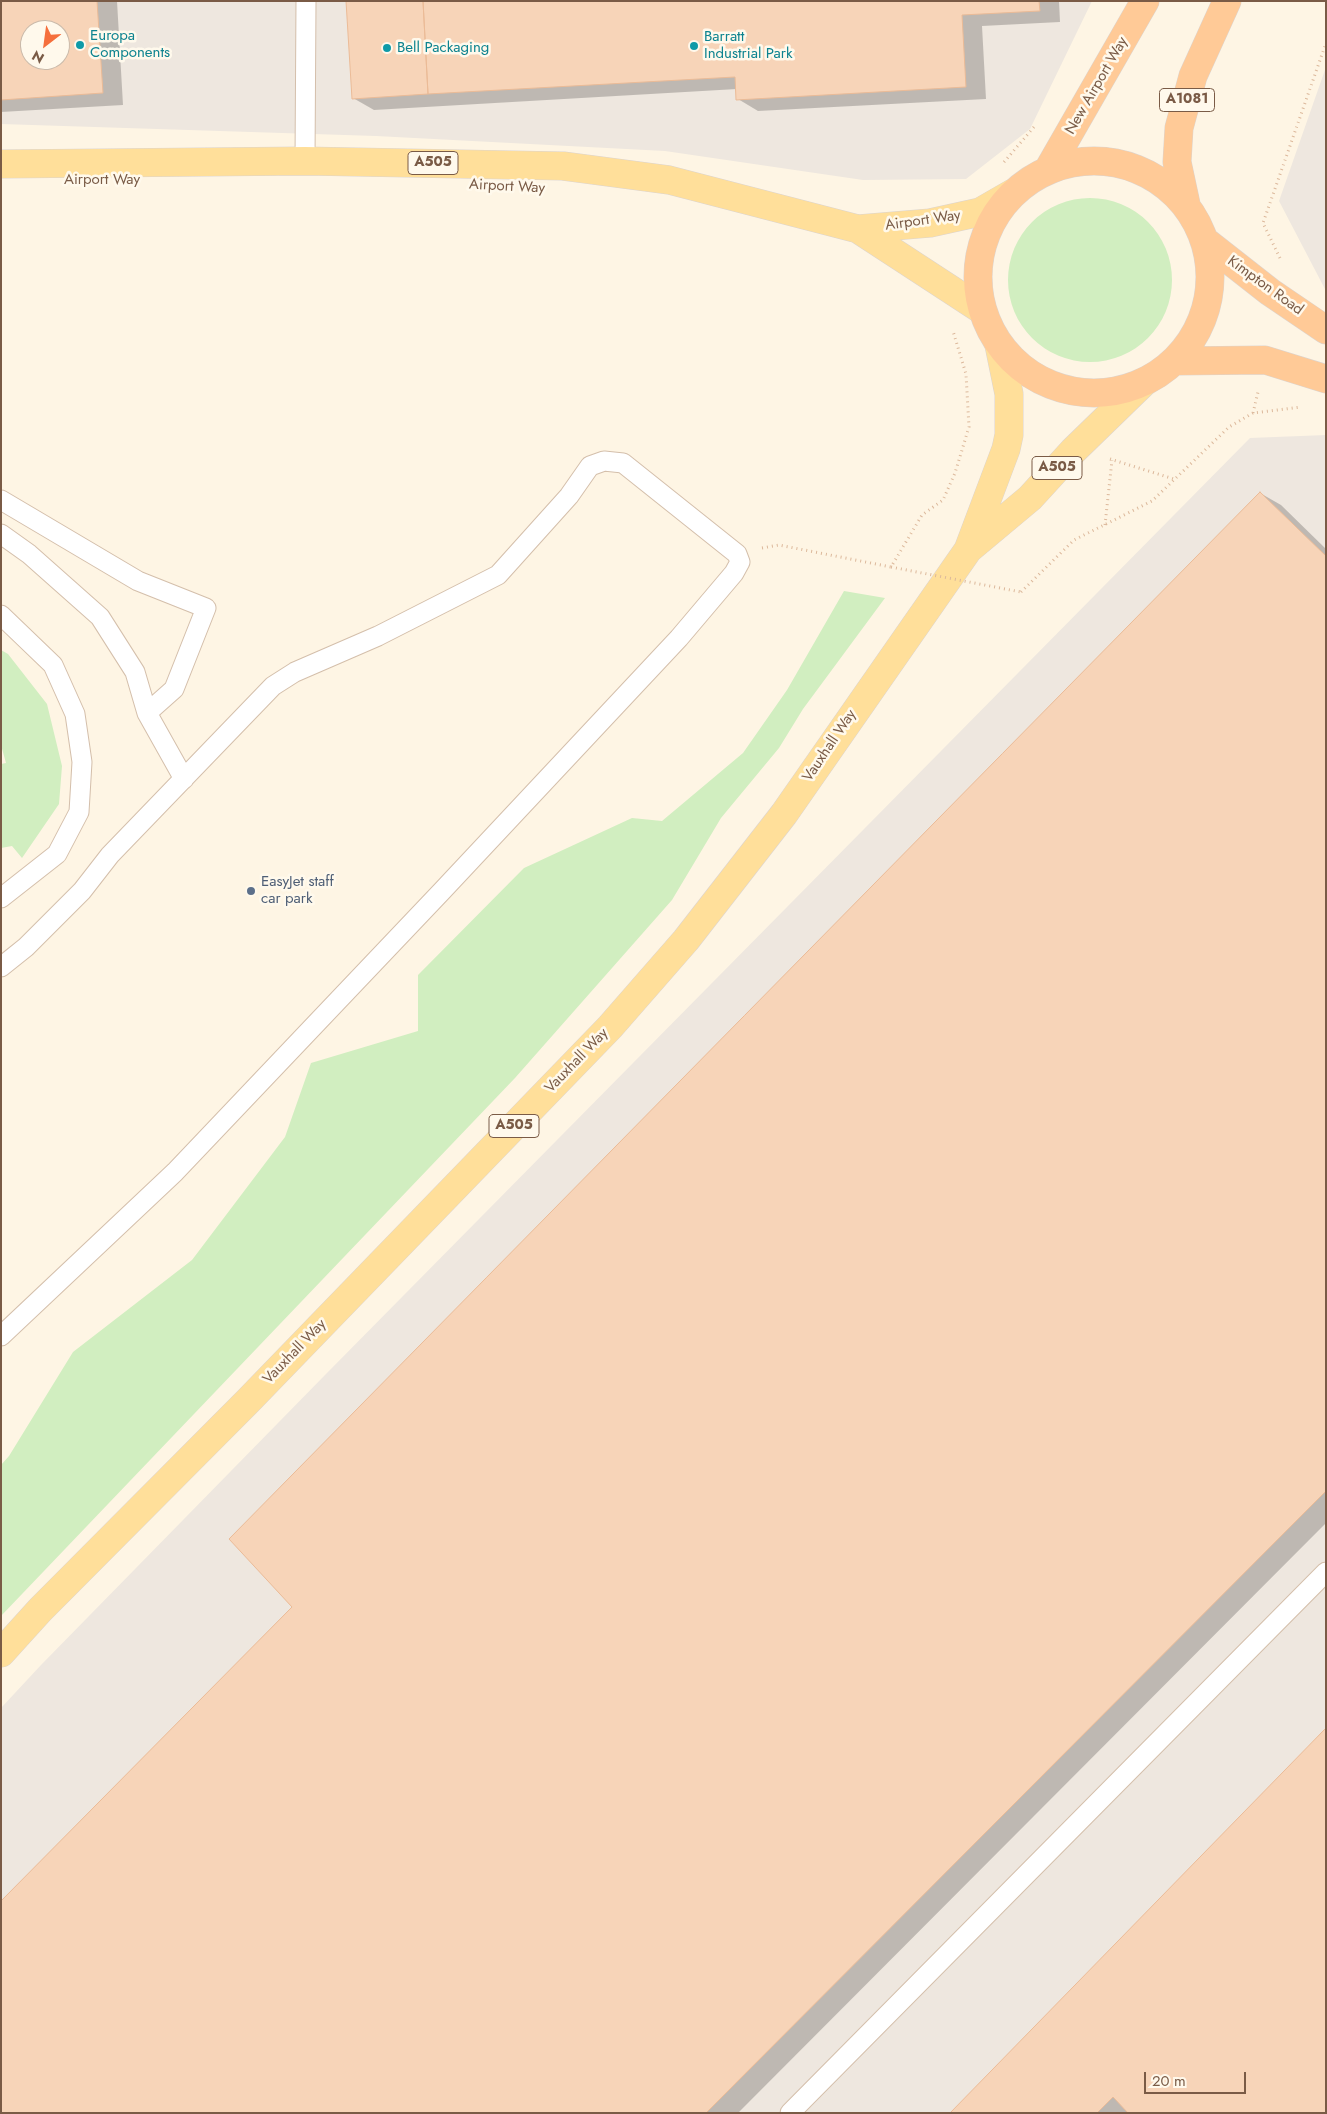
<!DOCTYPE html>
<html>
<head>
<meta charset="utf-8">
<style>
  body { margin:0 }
  #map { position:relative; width:1327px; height:2114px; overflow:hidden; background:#fef5e4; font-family:Jost,sans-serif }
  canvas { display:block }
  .frame { position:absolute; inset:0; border:2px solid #7a5b46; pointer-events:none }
  .north { position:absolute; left:20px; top:20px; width:50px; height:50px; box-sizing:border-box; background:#fff9ec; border:1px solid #cabaaa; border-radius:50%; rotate:210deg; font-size:14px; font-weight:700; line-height:20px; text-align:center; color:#7a5b46 }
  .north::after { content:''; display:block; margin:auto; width:18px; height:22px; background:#f56f3c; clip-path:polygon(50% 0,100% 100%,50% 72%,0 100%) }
  .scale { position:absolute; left:1144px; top:2072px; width:102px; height:22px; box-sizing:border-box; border:2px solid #7a5b46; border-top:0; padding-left:6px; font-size:15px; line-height:18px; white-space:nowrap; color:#7a5b46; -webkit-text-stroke:4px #fff9ec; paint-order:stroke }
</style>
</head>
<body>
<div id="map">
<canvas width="1327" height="2114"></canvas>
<div class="frame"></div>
<div class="north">N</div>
<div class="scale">20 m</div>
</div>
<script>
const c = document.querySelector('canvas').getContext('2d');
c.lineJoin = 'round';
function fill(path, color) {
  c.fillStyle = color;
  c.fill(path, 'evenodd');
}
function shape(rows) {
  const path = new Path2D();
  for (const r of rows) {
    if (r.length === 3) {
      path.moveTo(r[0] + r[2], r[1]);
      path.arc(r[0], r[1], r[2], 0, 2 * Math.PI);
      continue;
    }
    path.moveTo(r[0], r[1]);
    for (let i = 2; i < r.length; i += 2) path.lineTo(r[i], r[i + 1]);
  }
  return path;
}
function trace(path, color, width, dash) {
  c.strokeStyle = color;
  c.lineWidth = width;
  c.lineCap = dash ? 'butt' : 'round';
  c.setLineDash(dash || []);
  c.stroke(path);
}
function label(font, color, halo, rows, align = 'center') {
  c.font = font + ' Jost,sans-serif';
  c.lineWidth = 5;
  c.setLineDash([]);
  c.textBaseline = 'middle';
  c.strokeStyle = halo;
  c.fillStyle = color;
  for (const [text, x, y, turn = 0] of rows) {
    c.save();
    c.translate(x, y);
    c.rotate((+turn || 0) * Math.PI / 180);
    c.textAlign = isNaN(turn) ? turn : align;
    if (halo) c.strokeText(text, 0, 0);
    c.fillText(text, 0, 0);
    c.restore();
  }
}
const industrial = shape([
  [1,1,1092,1,1030,129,966,179,863,180,665,151,376,136,1,124],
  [30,30,60,30,60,60,30,60],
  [1326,67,1326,291,1279,201],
  [1326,435,1326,2113,1,2113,1,1708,41,1665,325,1375,1250,438]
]);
const green = shape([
  [1090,280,82],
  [844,591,885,598,803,709,779,748,721,818,672,900,515,1078,1,1616,1,1465,9,1456,73,1352,192,1260,285,1137,311,1063,418,1031,418,975,524,868,632,818,662,821,743,753,787,690],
  [1,650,8,654,47,704,62,766,59,804,22,858,12,846,1,848,1,764,6,763,1,745]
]);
const shadow = shape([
  [1,1,117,1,123,105,1,112],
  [30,30,60,30,60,60,30,60],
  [348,1,1059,1,1060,22,982,26,986,99,758,111,738,99,737,89,374,110,353,98],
  [1260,493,1281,505,1326,549,1326,1523,738,2113,1,2113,294,1607],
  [1326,1730,1326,2113,952,2113]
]);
const building = shape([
  [1,1,97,1,103,93,1,100,1,1],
  [30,30,60,30,60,60,30,60,30,30],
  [346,1,423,1,428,94,352,99,346,1],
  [423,1,1039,1,1040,11,962,15,966,87,736,100,735,77,428,94,423,1],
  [1260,492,1326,556,1326,1491,706,2113,1,2113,1,1901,292,1607,229,1539,1260,492],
  [1326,1728,1326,2113,1128,2113,1113,2097,1097,2113,950,2113,1326,1728]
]);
const path = shape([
  [1004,162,1034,127],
  [1280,258,1263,223,1326,43],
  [1253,413,1258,392],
  [1110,459,1174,479],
  [1105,525,1112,460],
  [762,548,779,545,891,567,922,515,943,500,955,473,969,427,966,374,953,331],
  [1021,592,1074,540,1152,501,1229,427,1253,413,1301,407]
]);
const service = shape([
  [305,161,306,1],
  [1,500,138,581,206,608,174,689,147,713],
  [1,534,29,554,100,617,135,672,147,713,184,779],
  [1,615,53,665,75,714,82,762,79,812,57,854,1,898],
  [1,967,26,947,82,891,110,855,273,686,295,672,378,636,498,575,569,496,590,466,604,461,623,463,737,554,740,562,734,573,679,638,442,891,175,1172,1,1336],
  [790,2113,1326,1572]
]);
const primary = shape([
  [1,164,305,161,563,166,669,180,858,229,982,310],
  [858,229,930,223,980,212,1013,193],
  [969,549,1030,498,1073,451,1143,383],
  [1,1653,40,1610,248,1401,610,1027,686,940,784,814,968,550,1006,449,1009,435,1009,394,999,345]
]);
const trunk = shape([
  [1094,277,116],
  [1048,170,1145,1],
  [1186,204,1177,162,1179,128,1193,76,1227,1],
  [1205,241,1270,292,1326,330],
  [1176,361,1265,360,1326,379]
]);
const pathBridge = shape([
  [891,567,1021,592]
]);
const markers = [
  [80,45,5,"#0f9aa8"],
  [694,46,5,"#0f9aa8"],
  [387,48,5,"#0f9aa8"],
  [251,891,5,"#5c6f8a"]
];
const shields = [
  [1187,100,55],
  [433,163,50],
  [1057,468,50],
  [514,1126,50]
];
const shieldNames = [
  ["A1081",1187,100],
  ["A505",433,163],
  ["A505",1057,468],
  ["A505",514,1126]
];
const cultureNames = [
  ["Europa",90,36],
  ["Components",90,53],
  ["Barratt",704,37],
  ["Industrial Park",704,54],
  ["Bell Packaging",397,48]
];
const streetNames = [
  ["New Airport Way",1097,86,-60],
  ["Airport Way",102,180],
  ["Airport Way",507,187,3],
  ["Airport Way",923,221,-8],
  ["Kimpton Road",1265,286,36],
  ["Vauxhall Way",830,746,-56],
  ["Vauxhall Way",577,1061,-46],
  ["Vauxhall Way",295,1352,-46]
];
const serviceNames = [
  ["EasyJet staff",261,882],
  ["car park",261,899]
];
fill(industrial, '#eee7df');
fill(green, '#d1eec0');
fill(shadow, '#0003');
fill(building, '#f7d4b8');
trace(building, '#ebbb97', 1);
trace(service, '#d4bfab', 21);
trace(primary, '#dcd4cf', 29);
trace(trunk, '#dcd4cf', 29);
trace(path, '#dcb89b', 3, [1, 4]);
trace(service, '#fff', 19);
trace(primary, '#ffdf9a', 28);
trace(trunk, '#ffca97', 28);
trace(pathBridge, '#dcb89b', 3, [1, 4]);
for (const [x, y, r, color] of markers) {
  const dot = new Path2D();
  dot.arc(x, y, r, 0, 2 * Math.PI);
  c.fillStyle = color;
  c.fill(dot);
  trace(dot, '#fff9ec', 2);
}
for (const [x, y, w] of shields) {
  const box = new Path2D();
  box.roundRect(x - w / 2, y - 11.5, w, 23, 4);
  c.fillStyle = '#fff9ec';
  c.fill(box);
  trace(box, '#7a5b46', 1);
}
label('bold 14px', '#7a5b46', null, shieldNames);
label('15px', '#0d838f', '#fff9ec', cultureNames, 'left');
label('15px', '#7a5b46', '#fff9ec', streetNames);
label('15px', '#4e5e75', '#fff9ec', serviceNames, 'left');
</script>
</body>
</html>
